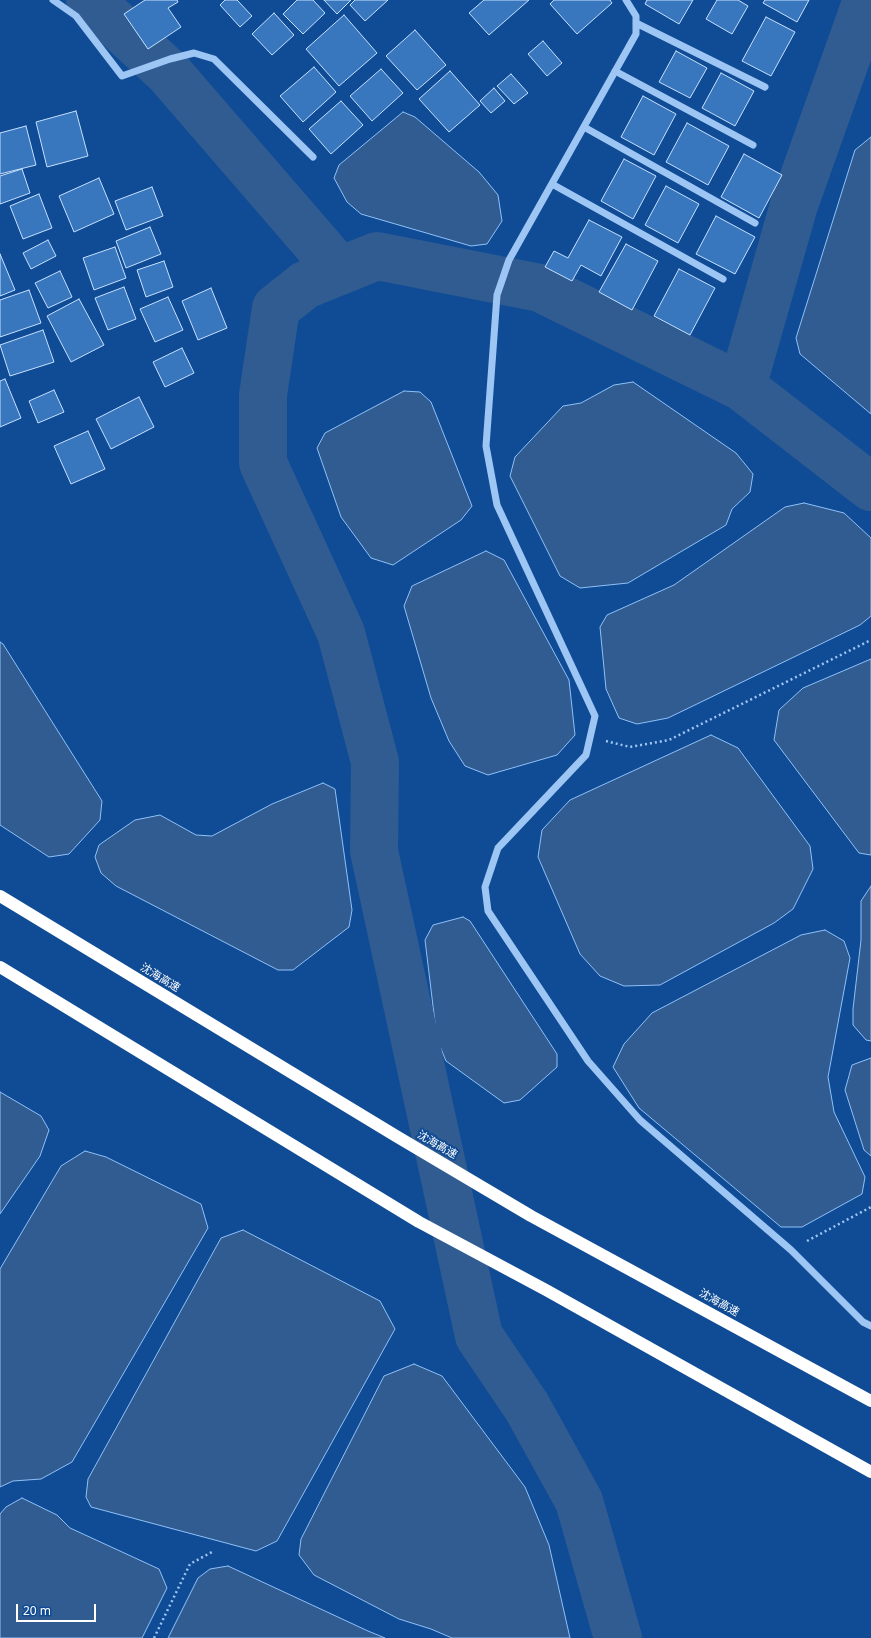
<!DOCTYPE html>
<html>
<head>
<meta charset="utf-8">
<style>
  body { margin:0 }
  #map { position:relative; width:871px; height:1638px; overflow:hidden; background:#104c95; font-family:"Noto Sans",sans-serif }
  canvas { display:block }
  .scale { position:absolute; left:16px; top:1604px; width:80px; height:18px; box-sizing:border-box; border:2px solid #fff; border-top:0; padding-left:5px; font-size:12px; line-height:14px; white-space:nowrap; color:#fff; -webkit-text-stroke:3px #104c95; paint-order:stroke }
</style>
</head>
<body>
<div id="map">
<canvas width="871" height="1638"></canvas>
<div class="scale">20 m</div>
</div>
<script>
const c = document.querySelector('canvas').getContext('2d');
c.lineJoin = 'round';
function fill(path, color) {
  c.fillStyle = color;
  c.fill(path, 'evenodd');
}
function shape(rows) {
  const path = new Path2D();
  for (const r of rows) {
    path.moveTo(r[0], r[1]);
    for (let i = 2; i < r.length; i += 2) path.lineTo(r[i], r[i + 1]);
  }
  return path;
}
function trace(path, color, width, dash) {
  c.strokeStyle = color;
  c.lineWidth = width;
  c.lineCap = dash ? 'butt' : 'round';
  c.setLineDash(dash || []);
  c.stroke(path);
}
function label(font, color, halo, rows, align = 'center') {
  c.font = font + ' "Noto Sans","Noto Sans SC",sans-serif';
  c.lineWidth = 4;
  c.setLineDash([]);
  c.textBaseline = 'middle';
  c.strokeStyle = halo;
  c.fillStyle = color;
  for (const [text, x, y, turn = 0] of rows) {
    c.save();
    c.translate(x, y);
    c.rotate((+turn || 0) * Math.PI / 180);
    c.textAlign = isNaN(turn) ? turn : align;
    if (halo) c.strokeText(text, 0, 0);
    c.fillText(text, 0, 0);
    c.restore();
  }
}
const water = shape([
  [403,112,415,117,479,172,498,195,502,221,487,244,471,246,361,214,347,202,334,178,339,165,403,112],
  [871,137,871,414,800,354,796,338,855,150,871,137],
  [633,382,736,453,753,474,750,492,732,509,726,525,628,583,580,588,560,576,510,476,515,457,563,406,581,403,614,385,633,382],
  [404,391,420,392,431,402,472,506,461,520,393,565,371,558,341,517,317,448,325,433,404,391],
  [804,503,844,513,871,538,871,616,860,625,668,718,637,724,619,718,606,689,600,627,607,615,674,585,785,507,804,503],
  [486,551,504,560,569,680,575,735,557,755,488,775,465,766,449,741,431,698,404,606,412,586,486,551],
  [0,642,3,644,102,801,100,820,69,854,49,857,0,825,0,642],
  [871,659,871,855,859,853,774,740,779,710,803,688,871,659],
  [711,735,738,748,810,846,813,869,793,909,774,923,660,985,624,986,600,976,580,954,538,857,542,830,570,800,711,735],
  [323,783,335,789,352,910,349,927,293,970,278,970,116,886,101,873,95,857,99,845,135,820,160,815,196,835,212,836,272,804,323,783],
  [871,886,871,1041,866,1040,853,1025,853,1009,861,940,861,901,871,886],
  [463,917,470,921,557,1054,557,1067,520,1100,504,1103,446,1061,437,1039,425,940,433,925,463,917],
  [825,930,844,941,850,958,828,1077,834,1112,865,1177,862,1194,802,1227,781,1227,639,1108,613,1067,624,1044,652,1013,801,935,825,930],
  [871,1058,871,1156,864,1150,845,1090,852,1065,871,1058],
  [0,1092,41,1116,49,1130,40,1156,0,1214,0,1092],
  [85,1151,106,1157,201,1204,208,1228,72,1462,41,1479,13,1481,0,1487,0,1269,61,1166,85,1151],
  [243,1230,380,1301,395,1329,277,1541,256,1551,91,1507,86,1497,88,1479,221,1238,243,1230],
  [414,1364,442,1376,525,1487,549,1545,570,1638,452,1638,431,1629,399,1619,314,1575,299,1555,301,1539,384,1376,414,1364],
  [22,1498,57,1515,70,1528,159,1569,167,1588,142,1638,0,1638,0,1514,6,1507,22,1498],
  [228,1566,368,1631,385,1638,168,1638,198,1578,210,1569,228,1566]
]);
const river = shape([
  [90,0,168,72,340,271],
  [742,387,794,205,867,0],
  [618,1638,579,1501,527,1407,479,1336,374,851,375,762,341,633,263,463,263,395,276,308,305,285,377,256,540,288,742,387,871,487]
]);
const building = shape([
  [145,0,177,0,178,2,168,8,181,27,148,49,124,14,145,0],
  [225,0,237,0,252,16,240,27,220,5,225,0],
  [297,0,313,0,325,13,303,34,283,14,297,0],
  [324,0,351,0,337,14,324,0],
  [355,0,388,0,365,21,350,5,355,0],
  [484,0,529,0,489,35,469,13,484,0],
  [554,0,610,0,612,3,577,34,550,4,554,0],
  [647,0,693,0,679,24,645,4,647,0],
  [717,0,738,0,748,6,732,34,706,19,717,0],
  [765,0,809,0,797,22,763,3,765,0],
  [274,13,294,35,272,55,252,34,274,13],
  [344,15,377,53,339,86,306,49,344,15],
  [766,17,795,32,771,76,742,61,766,17],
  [415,30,446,65,417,90,386,56,415,30],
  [543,41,562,63,547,76,528,54,543,41],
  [676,51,707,68,690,98,659,82,676,51],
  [314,67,336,92,303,122,280,96,314,67],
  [381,69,403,93,372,121,350,96,381,69],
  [450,71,480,105,449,132,419,99,450,71],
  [721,73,754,91,735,126,702,108,721,73],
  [511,74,528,93,514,104,497,86,511,74],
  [494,88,505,101,491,113,480,101,494,88],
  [643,96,676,114,654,155,621,137,643,96],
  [341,101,363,125,331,154,309,129,341,101],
  [76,111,88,156,47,167,36,122,76,111],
  [687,123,729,146,708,185,666,162,687,123],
  [26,126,36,165,0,174,0,133,26,126],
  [744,154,782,175,759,218,721,197,744,154],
  [624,159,656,176,633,219,601,201,624,159],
  [22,169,30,193,0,204,0,176,22,169],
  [99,178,114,214,74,232,59,196,99,178],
  [666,186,699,204,678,243,645,225,666,186],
  [152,187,163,216,126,230,115,201,152,187],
  [39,194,52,228,23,239,10,206,39,194],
  [716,216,755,237,735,274,696,254,716,216],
  [589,220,622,237,601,276,581,265,572,281,545,267,554,251,568,258,589,220],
  [150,227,161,254,126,268,116,241,150,227],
  [48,240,56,256,31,269,23,253,48,240],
  [626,244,658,261,632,310,599,292,626,244],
  [115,247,126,278,94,290,83,258,115,247],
  [0,254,15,290,0,296,0,254],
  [164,261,173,287,146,297,137,270,164,261],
  [679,269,715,288,690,335,654,316,679,269],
  [60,271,72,297,48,308,35,283,60,271],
  [124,287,136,319,108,330,95,298,124,287],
  [211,288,227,328,198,340,182,301,211,288],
  [29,290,41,323,0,337,0,300,29,290],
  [168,297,183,330,155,342,140,309,168,297],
  [79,299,104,345,71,362,47,316,79,299],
  [43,330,54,362,10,376,0,345,43,330],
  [182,348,194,373,165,387,153,362,182,348],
  [5,379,21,418,0,427,0,381,5,379],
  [54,390,64,412,38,423,29,401,54,390],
  [139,397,154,427,111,449,96,419,139,397],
  [88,431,105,469,71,484,54,446,88,431]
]);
const path = shape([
  [606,741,630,747,669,740,871,640],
  [807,1241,871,1207],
  [154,1638,190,1564,212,1552]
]);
const minor = shape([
  [53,0,76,16,122,76,170,59,194,53,214,59,313,157],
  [626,0,636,16,636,34,509,260,497,295,486,446,497,505,595,716,586,755,498,848,485,887,488,911,588,1061,640,1120,791,1250,863,1322,871,1326],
  [636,23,765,87],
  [615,71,753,145],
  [584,127,755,223],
  [552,184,723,279]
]);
const highway = shape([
  [0,896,396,1136,531,1216,871,1401],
  [0,967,419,1222,546,1290,871,1472]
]);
const streetNames = [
  ["沈海高速",160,978,31],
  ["沈海高速",437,1145,30],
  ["沈海高速",719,1303,29]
];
fill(water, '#305c92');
trace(water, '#8fc1f8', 1);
trace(river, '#305c92', 48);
fill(building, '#3876be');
trace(building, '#c6e0fe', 1);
trace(path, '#9ec6f4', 2.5, [2, 3]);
trace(minor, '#9ec6f4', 7);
trace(highway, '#fff', 12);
label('11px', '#fff', '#104c95', streetNames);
</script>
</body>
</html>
